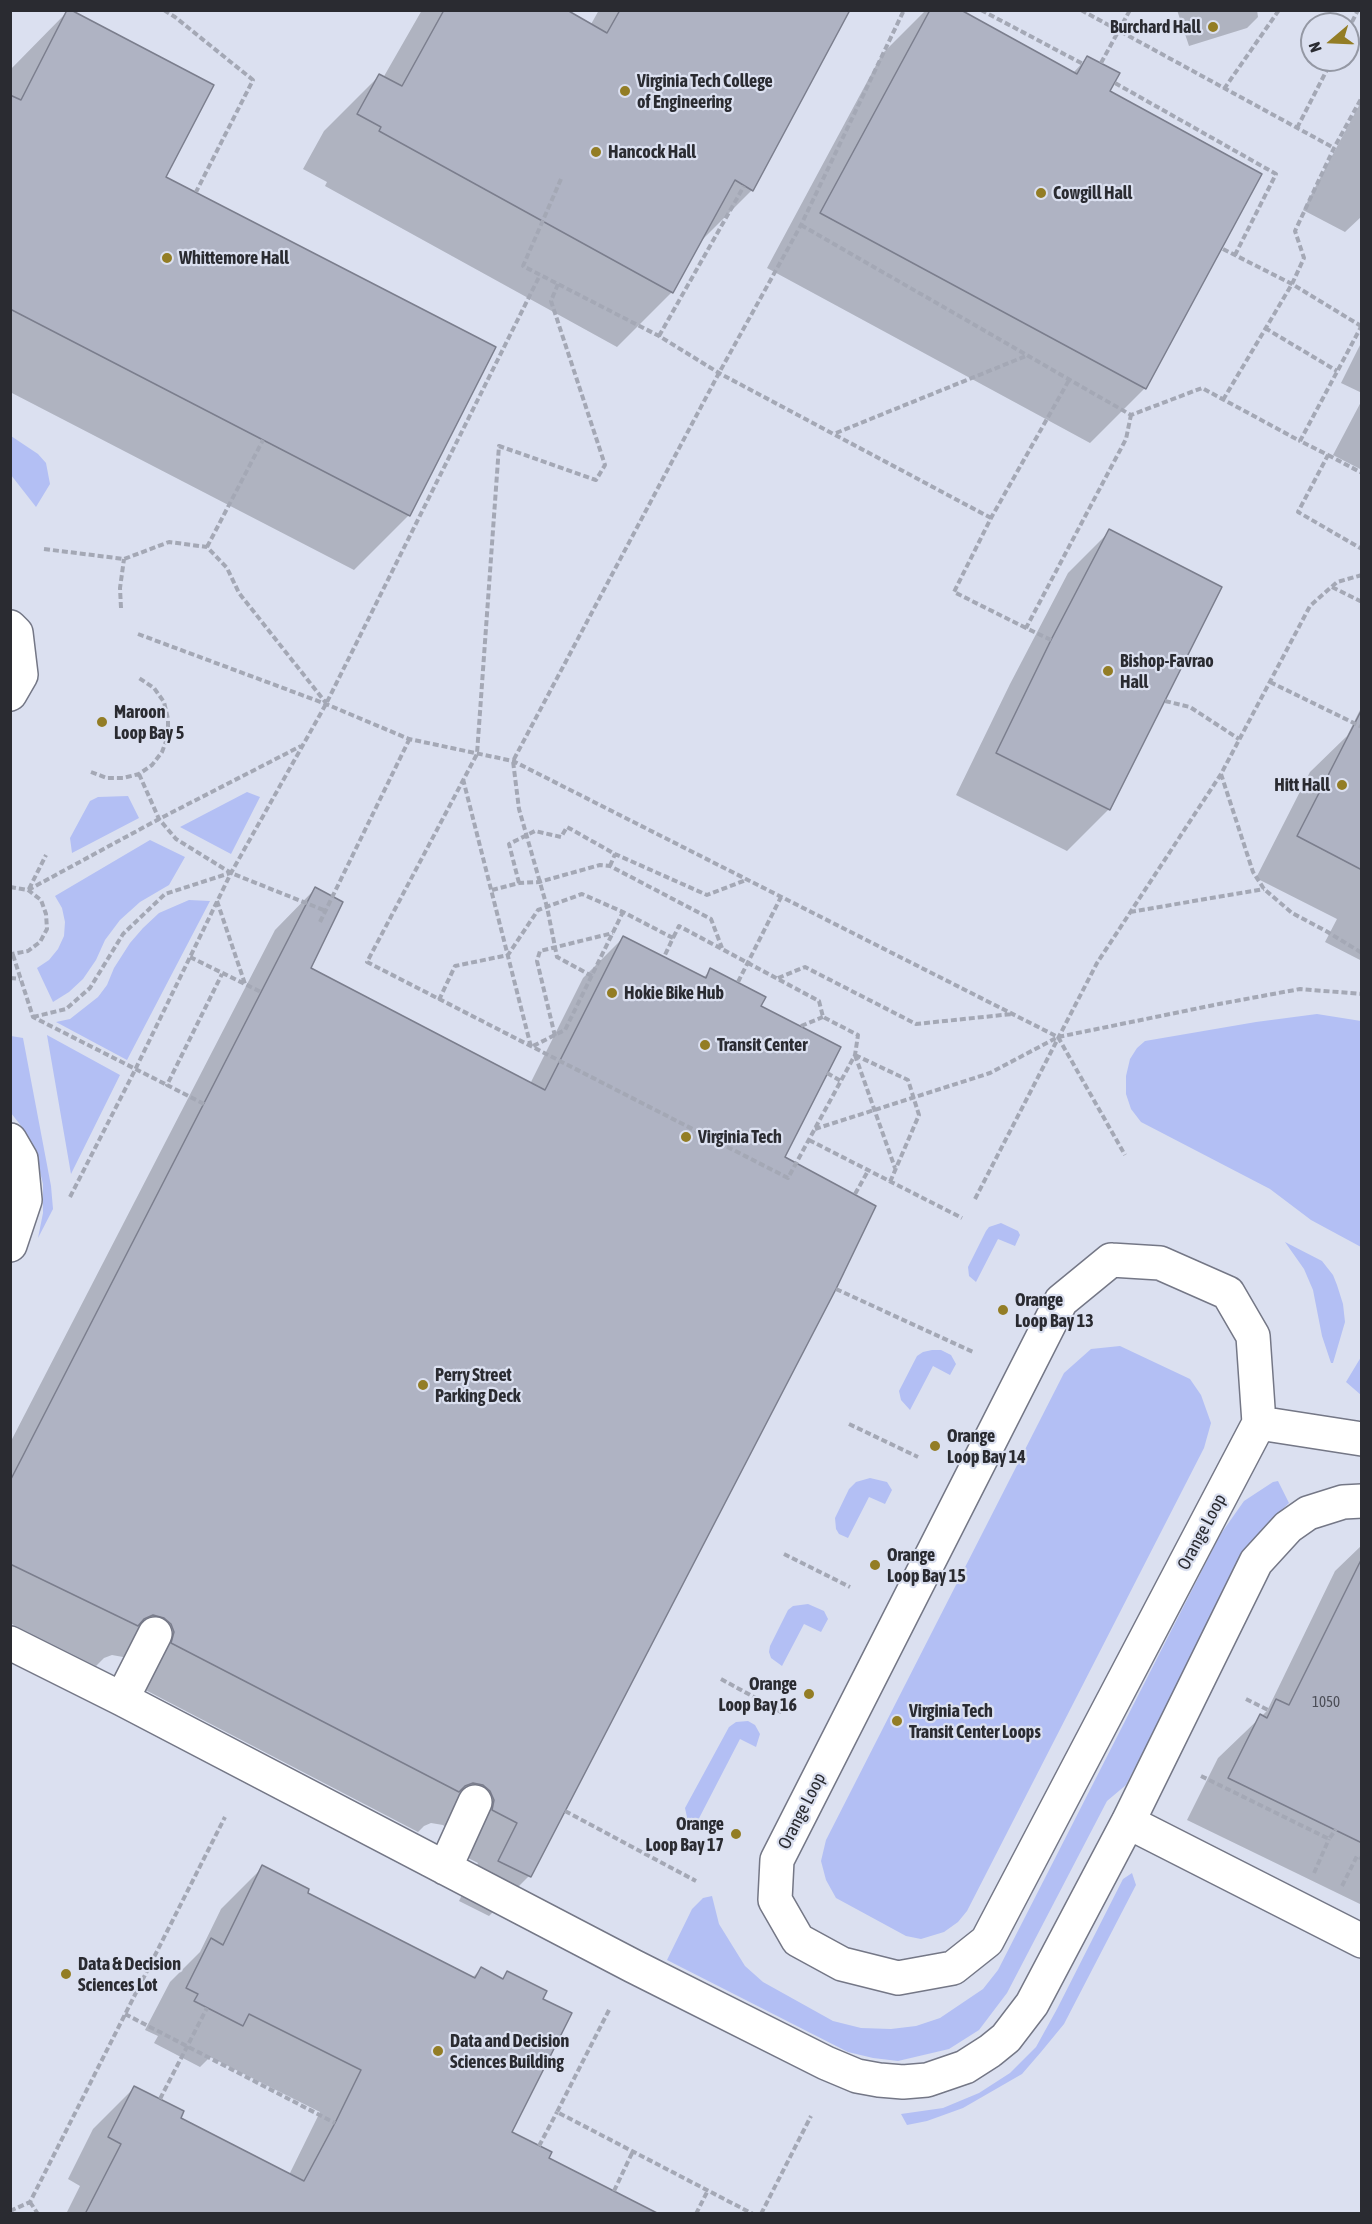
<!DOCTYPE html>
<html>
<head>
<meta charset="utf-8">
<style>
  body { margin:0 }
  #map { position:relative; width:1372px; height:2224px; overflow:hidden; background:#dbe0f0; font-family:"Asap Condensed",sans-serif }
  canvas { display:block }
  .frame { position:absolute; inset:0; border:12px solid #2a2b31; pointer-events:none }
  .north { position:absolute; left:1300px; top:12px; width:60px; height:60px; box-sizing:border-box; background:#dbe0f0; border:2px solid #9498a4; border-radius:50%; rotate:251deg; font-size:16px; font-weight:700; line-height:24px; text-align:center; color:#2a2b31 }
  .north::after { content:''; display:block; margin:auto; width:21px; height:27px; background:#937d25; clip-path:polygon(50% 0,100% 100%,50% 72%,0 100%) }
</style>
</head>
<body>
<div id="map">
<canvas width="1372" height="2224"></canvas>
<div class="frame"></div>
<div class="north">N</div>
</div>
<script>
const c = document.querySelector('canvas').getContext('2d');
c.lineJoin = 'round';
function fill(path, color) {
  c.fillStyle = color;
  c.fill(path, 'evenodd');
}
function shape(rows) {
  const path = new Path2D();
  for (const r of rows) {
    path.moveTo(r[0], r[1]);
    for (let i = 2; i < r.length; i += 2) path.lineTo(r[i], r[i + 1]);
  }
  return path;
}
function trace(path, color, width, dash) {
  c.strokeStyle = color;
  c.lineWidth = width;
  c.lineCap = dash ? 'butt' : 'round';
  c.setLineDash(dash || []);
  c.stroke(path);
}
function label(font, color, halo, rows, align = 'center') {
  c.font = font + ' "Asap Condensed",sans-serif';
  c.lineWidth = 4.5;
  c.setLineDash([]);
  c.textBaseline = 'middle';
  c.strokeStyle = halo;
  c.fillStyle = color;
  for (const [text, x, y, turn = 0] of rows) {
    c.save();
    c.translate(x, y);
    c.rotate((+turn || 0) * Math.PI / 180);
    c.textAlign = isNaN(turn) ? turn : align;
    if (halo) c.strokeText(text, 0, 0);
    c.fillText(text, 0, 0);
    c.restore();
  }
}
const green = shape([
  [11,436,38,454,46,463,50,484,36,507,11,475],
  [247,792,260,797,231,854,180,827],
  [128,796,139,818,72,853,70,838,90,801,98,797],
  [150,840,185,857,169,885,140,902,120,920,105,940,96,960,83,979,69,992,53,1002,37,968,49,960,58,949,64,936,65,922,62,908,55,896],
  [189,900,210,901,127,1060,56,1022,70,1019,98,997,107,985,114,968,130,943,143,928,159,913],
  [1317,1014,1361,1021,1361,1247,1311,1220,1270,1189,1141,1122,1131,1109,1126,1094,1126,1076,1130,1059,1137,1048,1145,1041,1256,1022],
  [47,1035,120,1075,71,1174],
  [11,1036,23,1038,51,1186,53,1209,38,1238,43,1213,43,1184,35,1152,22,1127,11,1113],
  [1001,1223,1018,1231,1020,1235,1015,1246,998,1239,976,1282,969,1276,968,1267,986,1231,989,1227],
  [1285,1242,1322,1261,1333,1275,1337,1285,1343,1304,1345,1322,1333,1363,1331,1363,1322,1336,1313,1290,1304,1269],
  [1120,1346,1190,1379,1201,1395,1211,1423,1204,1448,967,1911,958,1922,944,1932,921,1939,906,1936,836,1898,826,1880,821,1861,826,1840,1064,1373,1091,1349],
  [932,1350,941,1350,951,1355,956,1364,950,1375,933,1366,910,1410,901,1400,899,1391,917,1356,923,1352],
  [1361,1357,1361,1395,1346,1382],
  [870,1478,887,1482,892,1490,885,1504,869,1497,848,1538,839,1534,836,1529,835,1518,849,1489,856,1482],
  [1278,1481,1289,1503,1263,1528,1245,1551,1126,1785,1107,1801,1007,1993,979,2030,949,2049,898,2061,873,2058,848,2052,667,1960,692,1909,703,1898,712,1896,719,1924,745,1966,763,1982,833,2021,861,2028,891,2029,916,2026,940,2018,983,1989,998,1970,1220,1535,1244,1501,1273,1482],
  [808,1604,824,1611,828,1619,821,1632,804,1624,782,1666,771,1658,769,1652,770,1646,788,1610,793,1606],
  [748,1721,755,1725,760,1734,756,1747,740,1739,694,1828,688,1822,685,1808,729,1727,736,1722],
  [1132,1873,1136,1885,1064,2024,1041,2052,1022,2074,963,2108,927,2121,907,2125,901,2114,943,2108,979,2093,1010,2073,1036,2047,1057,2009,1123,1879]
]);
const shadow = shape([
  [422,10,564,10,590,26,599,10,848,10,752,190,699,243,672,292,617,347,325,186,327,182,303,169,324,131,379,76,383,78],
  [926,10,957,10,1073,73,1087,58,1108,92,1260,174,1145,388,1090,443,767,268,882,54],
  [1177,10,1257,10,1258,17,1247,28,1189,46],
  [68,11,164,178,409,515,354,570,10,392,10,70],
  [1362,100,1362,216,1345,232,1303,210],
  [1362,341,1362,393,1341,383],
  [1362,400,1362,470,1333,455],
  [1110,531,1109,809,1067,851,956,795,1010,684,1068,573],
  [1362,706,1362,961,1325,942,1337,919,1256,878,1310,772,1347,736],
  [315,889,309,969,530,1084,583,978,624,937,703,978,711,970,759,1006,783,1157,529,1876,489,1916,459,1901,478,1863,452,1850,450,1831,443,1825,431,1823,424,1826,418,1832,132,1683,131,1665,123,1657,112,1655,104,1658,96,1666,10,1623,10,1443,275,930],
  [1362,1545,1362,1905,1187,1820,1218,1758,1267,1711,1335,1571],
  [263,1867,306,1894,472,1978,481,1969,502,1979,508,1973,510,2132,547,2159,654,2214,66,2214,80,2186,68,2179,93,2129,134,2088,179,2119,289,2175,320,2112,210,2057,200,2067,154,2043,158,2036,145,2030,170,1982,200,1952,221,1909]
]);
const building = shape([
  [67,10,71,10,214,85,166,177,496,347,410,516,10,309,10,95,21,100,67,10],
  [444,10,567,10,607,33,620,10,850,10,753,191,735,180,673,293,379,131,381,127,357,114,379,74,402,86,444,10],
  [930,10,961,10,1077,74,1087,56,1120,73,1110,91,1262,174,1146,389,820,213,930,10],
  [1109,529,1222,587,1110,810,996,753,1051,640,1109,529],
  [1362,709,1362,870,1297,836,1362,709],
  [315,887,343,902,311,968,545,1090,623,936,706,978,710,968,766,997,761,1006,841,1047,785,1157,876,1206,836,1289,531,1877,498,1861,517,1823,492,1810,494,1800,490,1791,483,1785,473,1783,465,1786,459,1792,171,1643,174,1632,171,1624,164,1618,153,1615,144,1619,138,1626,10,1564,10,1481,315,887],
  [1362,1558,1362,1843,1228,1778,1260,1714,1267,1718,1276,1699,1289,1705,1362,1558],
  [262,1865,309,1889,308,1893,475,1978,481,1967,503,1979,507,1971,547,1991,543,1999,572,2013,512,2132,552,2152,549,2158,659,2214,85,2214,121,2144,108,2137,134,2086,184,2111,181,2118,304,2181,335,2123,361,2070,249,2014,243,2026,194,2001,198,1994,186,1988,211,1938,223,1945,262,1865]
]);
const path = shape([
  [164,10,175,17,253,80,196,192],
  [981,10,1083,64],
  [1081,10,1334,148],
  [1348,30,1358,10],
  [1101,63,1130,10],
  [1115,83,1276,174,1235,255],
  [1224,89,1279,10],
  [1297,128,1332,60],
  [561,179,523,266,659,336,719,373,991,518],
  [801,225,1131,415,1202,388,1300,441],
  [1223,249,1292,284,1361,326],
  [558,284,551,301,605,465,596,480,499,446,477,754,367,962,788,1178,855,1055,858,1035,823,1017,819,1001,679,926,673,938],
  [1362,325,1300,441,1328,455,1298,512,1362,549],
  [1265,328,1337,371],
  [659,336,744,186],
  [1223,400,1292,284,1304,258,1295,231,1334,148,1362,97],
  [836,433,1026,356],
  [1328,455,1362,473],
  [207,547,263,440],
  [44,549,124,559,169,542,207,547,227,568,239,593,326,703],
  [1332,587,1362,602],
  [121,608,120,588,124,559],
  [1026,628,954,592,991,518,1069,380],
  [138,634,326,704,409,739,513,761,1058,1037,1125,1155],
  [1051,640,1026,628,1126,439,1131,415],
  [1270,682,1362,727],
  [1165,701,1190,707,1239,739],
  [91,772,107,778,123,778,139,774,152,765,162,752,168,736,168,719,164,702,154,688,139,678],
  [139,774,159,819,176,839,231,873,326,911],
  [1221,774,1253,872,1264,889,1292,913,1326,931,1362,953],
  [463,779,531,1047,565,1030,623,912],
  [610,866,615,854],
  [519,883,509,844,535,831,561,837,567,827,615,854,707,895,746,880],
  [10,887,28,890,41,900,46,914,47,929,40,942,28,951,12,954],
  [29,889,46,855],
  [28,890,159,819,301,746],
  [492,890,519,883,539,882,600,865,610,866,711,919,722,948],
  [217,901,245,984],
  [1130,912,1264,889],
  [320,922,409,740],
  [13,955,33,1017,167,1085],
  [190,957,261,992],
  [592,976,557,957,547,907,519,809,513,761,719,373,801,225,904,10],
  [10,978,20,979],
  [778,978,805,967,916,1024,1012,1014],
  [738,982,781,897],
  [439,1000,455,966,508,955,538,910,582,894,623,912,673,938,664,957],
  [33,1017,66,1009,90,988,123,934,165,894,230,873],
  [801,1026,823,1017],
  [555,1036,537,961,540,951,613,933],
  [855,1055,908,1080,919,1115,890,1182],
  [855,1055,895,1168],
  [827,1073,841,1081],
  [204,1104,167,1085,222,974],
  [815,1129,990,1073,1058,1037,1219,1004,1300,989,1362,994],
  [809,1140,962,1218],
  [855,1194,868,1171],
  [70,1197,135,1070,231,873,326,704,540,275],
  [975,1199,1097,963,1221,774,1310,606,1337,582,1362,575],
  [836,1289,973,1352],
  [849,1424,918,1457],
  [784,1554,850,1587],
  [721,1679,783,1713],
  [1246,1699,1270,1711],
  [1201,1776,1329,1839,1336,1829],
  [565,1811,696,1881],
  [1314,1873,1329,1839],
  [1342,1886,1357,1856,1362,1859],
  [609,2010,557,2112,753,2214],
  [125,2014,335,2123],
  [160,2099,207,2008],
  [539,2146,557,2112],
  [614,2191,633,2151],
  [30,2202,38,2214],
  [10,2211,30,2202,225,1817],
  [696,2214,708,2190],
  [761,2214,811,2116]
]);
const minor = shape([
  [10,627,16,633,21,675,10,694],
  [10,1140,21,1159,25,1200,10,1245],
  [1111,1260,1160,1263,1228,1293,1253,1336,1259,1423,987,1941,953,1968,898,1978,842,1964,798,1940,775,1900,777,1860,1061,1301,1111,1260],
  [1259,1423,1362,1439],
  [10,1643,122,1699,633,1966,826,2063,857,2076,879,2080,903,2082,927,2080,965,2067,990,2051,1006,2038,1032,2004,1128,1822,1256,1562,1288,1527,1308,1513,1343,1502,1362,1501],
  [122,1699,155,1634],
  [1128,1822,1362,1941],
  [445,1868,475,1802]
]);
const markers = [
  [1213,27,6,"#937d25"],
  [625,91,6,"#937d25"],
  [596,152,6,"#937d25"],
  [1041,193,6,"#937d25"],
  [167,258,6,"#937d25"],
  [1108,671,6,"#937d25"],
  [102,722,6,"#937d25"],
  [1342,785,6,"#937d25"],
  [612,993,6,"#937d25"],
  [705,1045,6,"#937d25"],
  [686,1137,6,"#937d25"],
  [1003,1310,6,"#937d25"],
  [423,1385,6,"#937d25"],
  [935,1446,6,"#937d25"],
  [875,1565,6,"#937d25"],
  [809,1694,6,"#937d25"],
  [897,1721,6,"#937d25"],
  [736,1834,6,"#937d25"],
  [66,1974,6,"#937d25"],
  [438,2051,6,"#937d25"]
];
const numberNames = [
  ["1050",1326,1702]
];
const poiNames = [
  ["Burchard Hall",1201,27,"right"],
  ["Virginia Tech College",637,81],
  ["of Engineering",637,102],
  ["Hancock Hall",608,152],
  ["Cowgill Hall",1053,193],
  ["Whittemore Hall",179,258],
  ["Bishop-Favrao",1120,661],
  ["Hall",1120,682],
  ["Maroon",114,712],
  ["Loop Bay 5",114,733],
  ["Hitt Hall",1330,785,"right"],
  ["Hokie Bike Hub",624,993],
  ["Transit Center",717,1045],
  ["Virginia Tech",698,1137],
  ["Orange",1015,1300],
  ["Loop Bay 13",1015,1321],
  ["Perry Street",435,1375],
  ["Parking Deck",435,1396],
  ["Orange",947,1436],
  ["Loop Bay 14",947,1457],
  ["Orange",887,1555],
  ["Loop Bay 15",887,1576],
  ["Orange",797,1684,"right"],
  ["Loop Bay 16",797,1705,"right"],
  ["Virginia Tech",909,1711],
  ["Transit Center Loops",909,1732],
  ["Orange",724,1824,"right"],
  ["Loop Bay 17",724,1845,"right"],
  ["Data & Decision",78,1964],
  ["Sciences Lot",78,1985],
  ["Data and Decision",450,2041],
  ["Sciences Building",450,2062]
];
const streetNames = [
  ["Orange Loop",1202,1532,-62],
  ["Orange Loop",802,1811,-63]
];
fill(green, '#b3bff4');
fill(shadow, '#0003');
fill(building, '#afb3c3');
trace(building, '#7b7e8d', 1.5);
trace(minor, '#747786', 36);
trace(path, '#a4a8b5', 4, [6, 3]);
trace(minor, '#fff', 33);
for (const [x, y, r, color] of markers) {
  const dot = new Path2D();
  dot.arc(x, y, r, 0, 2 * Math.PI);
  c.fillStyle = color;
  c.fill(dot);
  trace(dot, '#dbe0f0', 2);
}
label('15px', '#4b4d56', null, numberNames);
label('bold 18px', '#2a2b31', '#dbe0f0', poiNames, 'left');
label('18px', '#2a2b31', '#dbe0f0', streetNames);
</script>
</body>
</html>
